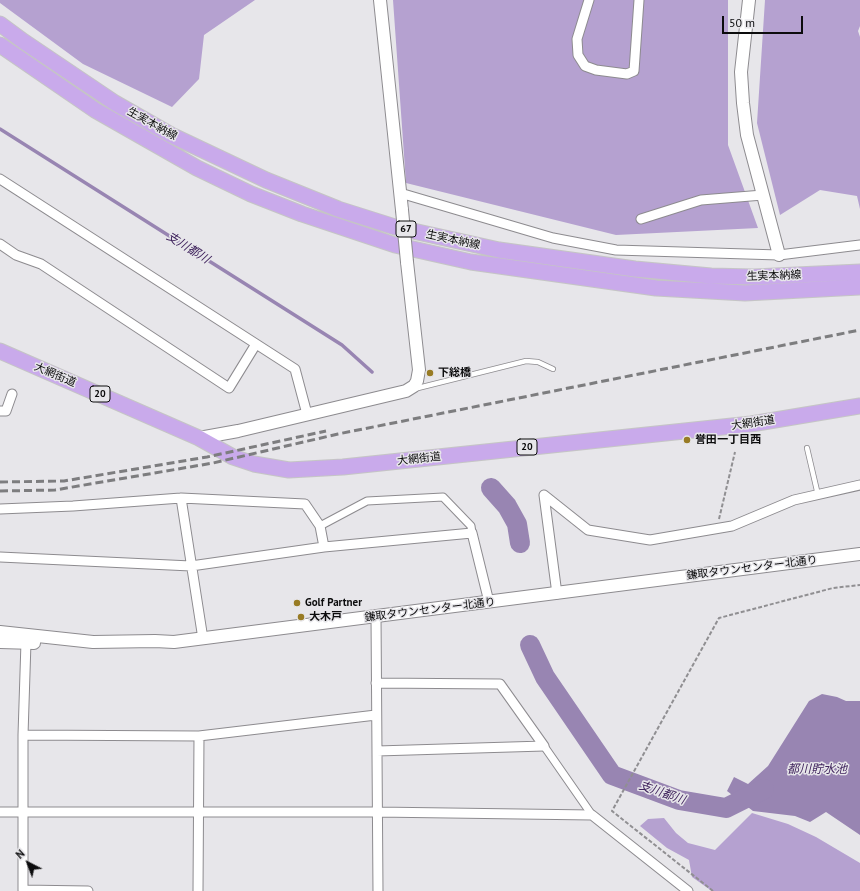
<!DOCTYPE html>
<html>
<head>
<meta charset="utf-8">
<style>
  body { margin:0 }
  #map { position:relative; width:860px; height:891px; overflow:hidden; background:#e7e6ea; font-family:"PT Sans",sans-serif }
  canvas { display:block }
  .north { position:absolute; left:8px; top:843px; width:40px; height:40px; -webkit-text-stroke:3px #e7e6ea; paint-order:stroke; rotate:318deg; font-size:11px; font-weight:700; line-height:16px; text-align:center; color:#0c0c0d }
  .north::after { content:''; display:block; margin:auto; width:14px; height:18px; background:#0c0c0d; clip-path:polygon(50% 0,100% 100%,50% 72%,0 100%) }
  .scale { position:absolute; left:722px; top:16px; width:81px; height:18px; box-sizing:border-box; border:2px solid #0c0c0d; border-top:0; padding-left:5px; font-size:12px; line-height:14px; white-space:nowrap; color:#0c0c0d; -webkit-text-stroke:3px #e7e6ea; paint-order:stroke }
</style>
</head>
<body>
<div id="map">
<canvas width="860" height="891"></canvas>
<div class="north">N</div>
<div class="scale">50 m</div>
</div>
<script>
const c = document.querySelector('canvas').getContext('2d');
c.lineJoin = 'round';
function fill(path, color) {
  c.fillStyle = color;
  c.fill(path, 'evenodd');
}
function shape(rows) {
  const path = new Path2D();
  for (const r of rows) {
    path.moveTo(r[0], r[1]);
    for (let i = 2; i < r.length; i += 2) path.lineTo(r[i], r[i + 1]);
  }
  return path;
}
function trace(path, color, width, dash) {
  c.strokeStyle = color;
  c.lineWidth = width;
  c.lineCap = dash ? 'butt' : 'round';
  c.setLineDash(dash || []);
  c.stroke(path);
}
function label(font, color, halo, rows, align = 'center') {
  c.font = font + ' "PT Sans","Noto Sans JP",sans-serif';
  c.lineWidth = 3;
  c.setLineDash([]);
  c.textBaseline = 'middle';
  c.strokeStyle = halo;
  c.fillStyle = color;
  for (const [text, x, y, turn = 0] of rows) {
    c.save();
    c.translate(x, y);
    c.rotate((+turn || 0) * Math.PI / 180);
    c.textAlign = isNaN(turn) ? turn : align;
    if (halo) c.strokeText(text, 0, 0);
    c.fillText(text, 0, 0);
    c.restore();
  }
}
const forest = shape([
  [0,0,255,0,204,35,199,79,172,107,83,64,0,3],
  [393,0,728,0,728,145,758,228,616,235,406,183],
  [765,0,860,0,860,26,858,31,860,37,860,209,857,196,820,190,780,215,757,123],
  [752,813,788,824,816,837,860,863,860,891,712,891,692,877,689,860,667,848,640,826,648,819,664,818,676,833,688,843,715,850]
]);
const water = shape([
  [822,694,837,697,846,701,860,701,860,835,826,812,810,822,795,816,753,811,727,791,734,777,748,784,768,766,809,701]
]);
const stream = shape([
  [0,129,342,345,372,372]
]);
const river = shape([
  [491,488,507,506,517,524,520,543],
  [530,645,545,677,612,775,679,800,726,808,764,789]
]);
const path = shape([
  [719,519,735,452],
  [713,891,612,811,719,618,833,588,860,585]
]);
const service = shape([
  [414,389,526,361,538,362,553,369],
  [807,448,818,495]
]);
const pedestrian = shape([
  [320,526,367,501,443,497,471,526,472,533],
  [544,746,592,815]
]);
const minor = shape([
  [589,0,577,39,578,55,585,66,596,70,627,74,634,71,639,0],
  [0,179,295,369,307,414],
  [400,193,553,238,616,250,779,255,860,245],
  [641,219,701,200,763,195],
  [0,244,16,255,41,264,229,388,256,344],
  [0,411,6,411,12,394],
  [181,498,203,639],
  [0,509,73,506,181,498,305,504,320,526,324,547],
  [0,557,191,566,324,547,472,533,489,602],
  [557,594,544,495,588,530,650,540,732,526,794,500,860,485],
  [376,616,378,891],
  [26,642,23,735,23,890,88,891],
  [376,683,500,684,544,746],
  [23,735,199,736],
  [377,751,544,746],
  [0,812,377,812,592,815,688,891],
  [198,891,199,736,376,715]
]);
const tertiary = shape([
  [380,0,402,210],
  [749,0,741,72,743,103,747,135,779,255],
  [199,438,238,431,406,391,414,386,417,381,419,370,407,262],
  [0,632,93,642,155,641,174,642,860,554],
  [0,642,34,643]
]);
const primary = shape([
  [0,24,23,41,115,103,171,135,266,180,338,209,395,227,499,250,635,269,711,276,754,277,860,272],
  [0,45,95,110,197,168,251,194,302,214,395,245,471,262,656,288,745,293,860,287],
  [0,351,199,438,233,457,254,464,289,470,343,467,751,424,860,406]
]);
const rail = shape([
  [0,482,64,481,207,457,326,431],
  [0,491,55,490,213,463,338,434,860,330]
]);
const tertiaryBridge = shape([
  [402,210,407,262]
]);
const markers = [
  [430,373,4,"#987b24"],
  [687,440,4,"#987b24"],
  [297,603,4,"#987b24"],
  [301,617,4,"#987b24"]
];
const shields = [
  [406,229,20],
  [100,394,20],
  [527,447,20]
];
const shieldNames = [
  ["67",406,229],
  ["20",100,394],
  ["20",527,447]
];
const streetNames = [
  ["生実本納線",152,124,29],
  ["生実本納線",453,240,12],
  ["生実本納線",774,276,-2],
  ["大網街道",55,375,23],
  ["大網街道",753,423,-8],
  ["大網街道",419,459,-6],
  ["鎌取タウンセンター北通り",752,568,-7],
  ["鎌取タウンセンター北通り",430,610,-7]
];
const poiNames = [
  ["下総橋",438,373],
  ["誉田一丁目西",695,440],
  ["Golf Partner",305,603],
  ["大木戸",309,617]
];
const waterNames = [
  ["支川都川",188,248,32],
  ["都川貯水池",817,770],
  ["支川都川",662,793,19]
];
fill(forest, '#b5a1d0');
fill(water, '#9885b2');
trace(stream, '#9885b2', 3.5);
trace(river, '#9885b2', 20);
trace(service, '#8d8b8f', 6);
trace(pedestrian, '#8d8b8f', 9);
trace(minor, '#8d8b8f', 11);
trace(tertiary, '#8d8b8f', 14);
trace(primary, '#c5c5c5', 17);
trace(path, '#908f92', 2, [4, 2]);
trace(service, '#fff', 4.5);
trace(pedestrian, '#fff', 7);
trace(minor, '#fff', 9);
trace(tertiary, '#fff', 12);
trace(primary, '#c9aaeb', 15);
trace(rail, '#7d7d7f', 3, [8, 4]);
trace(tertiaryBridge, '#8d8b8f', 14, []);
trace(tertiaryBridge, '#fff', 12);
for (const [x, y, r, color] of markers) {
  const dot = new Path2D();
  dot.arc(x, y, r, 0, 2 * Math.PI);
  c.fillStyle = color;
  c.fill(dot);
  trace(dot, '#e7e6ea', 1.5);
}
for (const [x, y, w] of shields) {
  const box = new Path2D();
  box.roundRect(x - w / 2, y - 8, w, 16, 3);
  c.fillStyle = '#e7e6ea';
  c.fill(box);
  trace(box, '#0c0c0d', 1);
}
label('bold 10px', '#0c0c0d', null, shieldNames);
label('11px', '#0c0c0d', '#e7e6ea', streetNames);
label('bold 11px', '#0c0c0d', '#e7e6ea', poiNames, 'left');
label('italic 12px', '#41255e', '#e7e6ea', waterNames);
</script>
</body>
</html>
